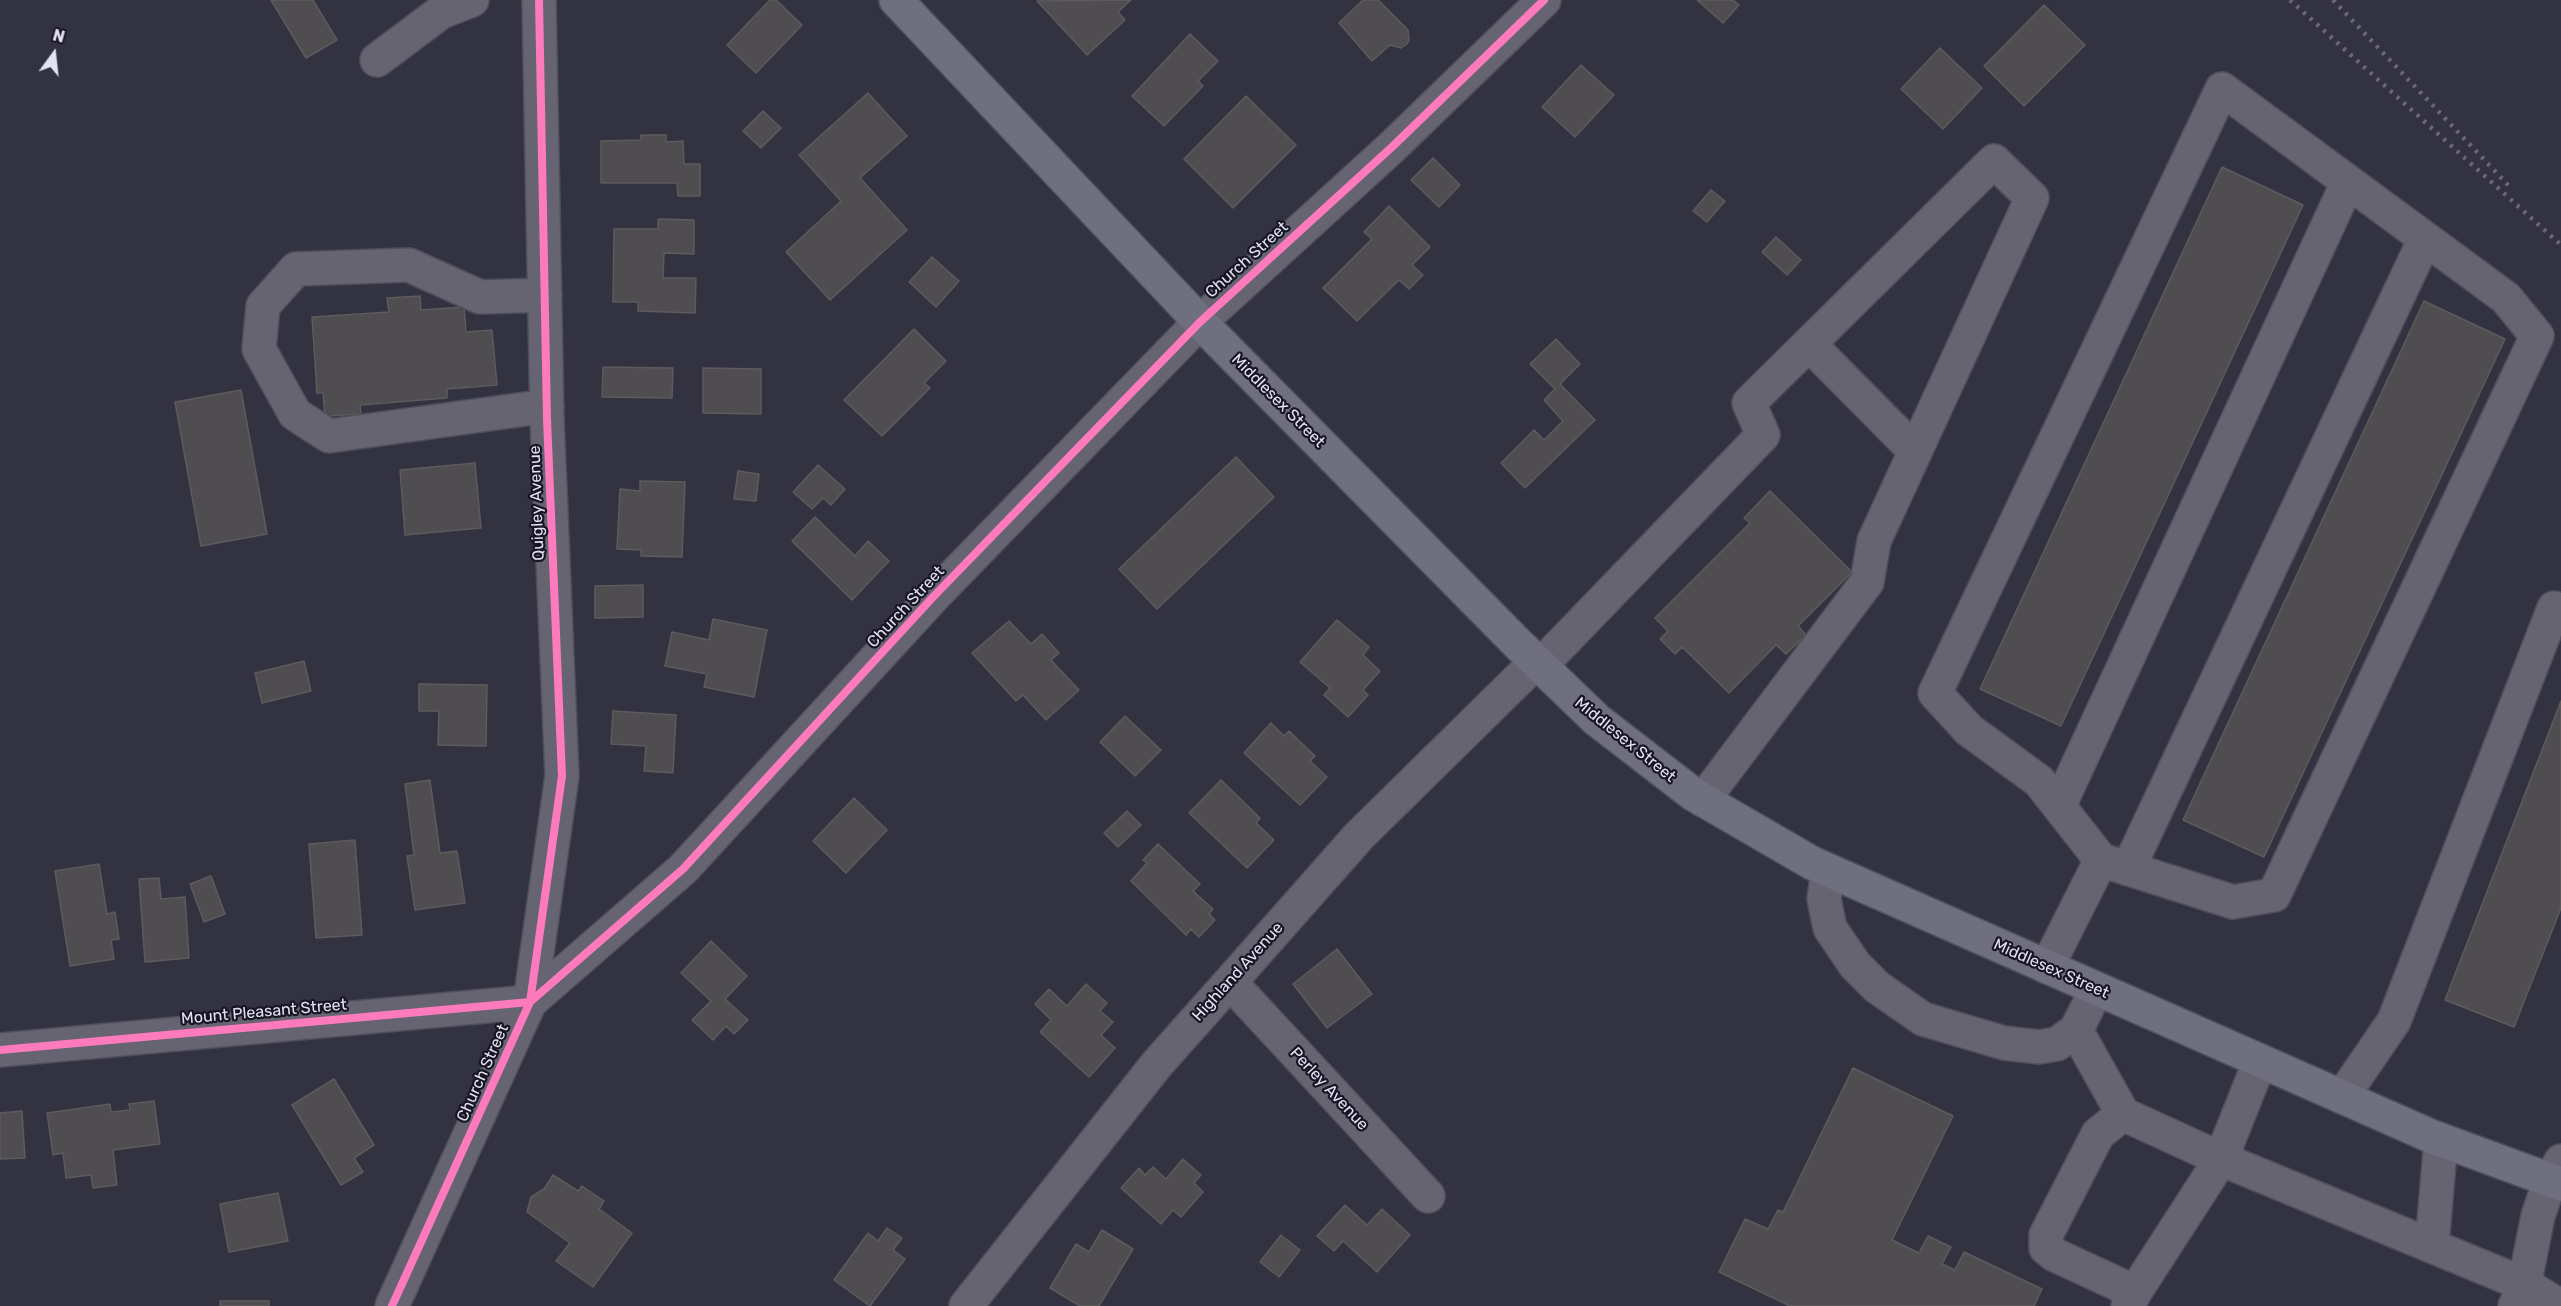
<!DOCTYPE html>
<html>
<head>
<meta charset="utf-8">
<style>
  body { margin:0 }
  #map { position:relative; width:2561px; height:1306px; overflow:hidden; background:#333241; font-family:Rubik,sans-serif }
  canvas { display:block }
  .north { position:absolute; left:24px; top:24px; width:60px; height:60px; -webkit-text-stroke:4px #171622; paint-order:stroke; rotate:15deg; font-size:16px; font-weight:700; line-height:24px; text-align:center; color:#e2e2f4 }
  .north::after { content:''; display:block; margin:auto; width:21px; height:27px; background:#e2e2f4; clip-path:polygon(50% 0,100% 100%,50% 72%,0 100%) }
</style>
</head>
<body>
<div id="map">
<canvas width="2561" height="1306"></canvas>
<div class="north">N</div>
</div>
<script>
const c = document.querySelector('canvas').getContext('2d');
c.lineJoin = 'round';
function fill(path, color) {
  c.fillStyle = color;
  c.fill(path, 'evenodd');
}
function shape(rows) {
  const path = new Path2D();
  for (const r of rows) {
    path.moveTo(r[0], r[1]);
    for (let i = 2; i < r.length; i += 2) path.lineTo(r[i], r[i + 1]);
  }
  return path;
}
function trace(path, color, width, dash) {
  c.strokeStyle = color;
  c.lineWidth = width;
  c.lineCap = dash ? 'butt' : 'round';
  c.setLineDash(dash || []);
  c.stroke(path);
}
function label(font, color, halo, rows, align = 'center') {
  c.font = font + ' Rubik,sans-serif';
  c.lineWidth = 4.5;
  c.setLineDash([]);
  c.textBaseline = 'middle';
  c.strokeStyle = halo;
  c.fillStyle = color;
  for (const [text, x, y, turn = 0] of rows) {
    c.save();
    c.translate(x, y);
    c.rotate((+turn || 0) * Math.PI / 180);
    c.textAlign = isNaN(turn) ? turn : align;
    if (halo) c.strokeText(text, 0, 0);
    c.fillText(text, 0, 0);
    c.restore();
  }
}
const building = shape([
  [271,0,313,0,337,40,306,58,271,0],
  [770,0,776,0,802,25,756,73,727,45,770,0],
  [1131,0,1118,12,1125,20,1087,55,1037,1,1131,0],
  [1363,0,1378,0,1408,30,1409,40,1407,44,1401,48,1390,45,1372,61,1339,23,1363,0],
  [1697,0,1733,0,1739,5,1723,23,1697,0],
  [2044,5,2085,45,2024,106,1984,66,2044,5],
  [1190,34,1218,61,1198,81,1203,86,1164,126,1132,96,1190,34],
  [1940,48,1982,88,1943,129,1901,89,1940,48],
  [1581,65,1614,95,1575,137,1542,107,1581,65],
  [868,93,907,136,860,178,907,230,830,300,786,252,841,201,799,155,868,93],
  [1246,96,1296,145,1233,208,1184,159,1246,96],
  [763,111,781,128,761,148,743,131,763,111],
  [641,135,666,135,666,142,683,141,684,164,700,164,700,196,678,196,677,183,601,183,601,141,641,140,641,135],
  [1433,158,1460,185,1439,207,1411,180,1433,158],
  [2222,167,2303,205,2061,726,1980,689,2222,167],
  [1711,190,1725,201,1707,222,1693,211,1711,190],
  [1389,206,1430,247,1412,265,1423,275,1409,289,1399,280,1357,321,1323,288,1372,239,1364,232,1389,206],
  [658,219,694,220,694,254,664,253,663,278,696,278,695,313,638,311,638,302,613,302,614,229,658,229,658,219],
  [1776,237,1801,260,1787,275,1762,252,1776,237],
  [932,257,959,281,936,307,909,282,932,257],
  [420,296,421,310,464,307,466,332,492,330,497,385,447,389,447,398,360,405,361,414,325,416,323,393,317,393,312,317,389,312,387,298,420,296],
  [2424,301,2505,339,2264,857,2183,820,2424,301],
  [914,329,946,361,924,383,930,388,882,436,844,400,914,329],
  [1556,339,1580,364,1560,384,1595,420,1525,488,1501,463,1534,430,1544,440,1563,421,1544,400,1555,389,1530,364,1556,339],
  [603,367,673,368,672,398,602,397,603,367],
  [703,368,761,369,761,414,703,413,703,368],
  [241,390,267,534,201,546,175,402,241,390],
  [1236,457,1274,497,1157,609,1119,569,1236,457],
  [475,463,481,528,405,535,400,470,475,463],
  [818,465,845,489,831,505,823,498,812,509,793,492,818,465],
  [738,471,759,474,756,501,734,499,738,471],
  [640,481,685,482,682,557,641,556,641,550,617,549,620,489,640,491,640,481],
  [1770,491,1852,572,1798,626,1806,635,1786,654,1776,645,1729,693,1682,647,1675,654,1660,639,1668,631,1655,618,1750,523,1744,518,1770,491],
  [815,517,855,556,868,541,889,561,852,600,792,541,815,517],
  [643,585,643,617,595,618,595,586,643,585],
  [713,619,767,630,754,697,704,687,707,674,665,666,672,632,709,640,713,619],
  [1337,620,1369,647,1363,655,1380,671,1363,690,1368,695,1348,717,1324,695,1330,688,1300,662,1337,620],
  [1009,621,1031,644,1042,634,1059,653,1051,660,1079,690,1046,720,1023,695,1016,701,972,653,1009,621],
  [304,661,311,691,262,703,255,673,304,661],
  [419,684,487,685,486,746,438,745,439,711,419,711,419,684],
  [2561,701,2561,908,2514,1027,2445,1000,2561,701],
  [613,711,676,715,673,773,644,771,646,746,611,744,613,711],
  [1125,716,1161,750,1135,776,1100,742,1125,716],
  [1271,723,1284,736,1289,731,1315,756,1310,761,1327,777,1300,805,1244,753,1271,723],
  [430,780,440,853,457,851,465,903,415,910,407,856,414,855,405,784,430,780],
  [1221,780,1260,818,1256,823,1274,840,1247,868,1189,813,1221,780],
  [854,798,887,830,846,873,813,841,854,798],
  [1127,811,1141,825,1118,847,1104,833,1127,811],
  [355,840,362,935,316,938,309,844,355,840],
  [1158,844,1200,884,1193,891,1213,909,1209,914,1215,920,1199,937,1191,929,1186,935,1131,881,1147,863,1143,860,1158,844],
  [99,864,107,914,115,912,119,939,111,940,114,959,70,966,55,871,99,864],
  [211,876,225,914,204,922,190,884,211,876],
  [159,878,161,899,185,897,189,958,145,962,139,879,159,878],
  [711,941,747,976,725,999,748,1020,734,1034,726,1026,713,1040,692,1020,711,1001,681,973,711,941],
  [1337,949,1372,994,1327,1028,1293,984,1337,949],
  [1086,984,1107,1003,1100,1011,1113,1022,1101,1035,1115,1048,1089,1077,1040,1032,1051,1020,1035,1004,1049,989,1067,1006,1086,984],
  [1853,1068,1953,1116,1892,1240,1919,1253,1928,1236,1951,1247,1942,1264,1955,1270,1964,1252,2042,1289,2034,1306,1790,1306,1719,1272,1745,1219,1768,1229,1778,1210,1783,1212,1853,1068],
  [334,1079,374,1145,354,1158,363,1172,341,1185,292,1105,334,1079],
  [154,1101,160,1144,113,1150,117,1185,93,1188,91,1175,66,1178,63,1153,53,1155,47,1113,110,1104,111,1112,130,1110,129,1104,154,1101],
  [22,1111,25,1158,0,1159,0,1113,22,1111],
  [1183,1159,1201,1175,1194,1183,1203,1192,1181,1217,1173,1210,1161,1224,1121,1188,1139,1168,1145,1175,1153,1167,1166,1179,1183,1159],
  [553,1175,578,1191,582,1186,604,1201,599,1209,632,1233,593,1287,556,1261,570,1243,527,1212,531,1197,544,1189,553,1175],
  [278,1193,288,1241,229,1252,220,1204,278,1193],
  [1345,1205,1367,1225,1382,1209,1410,1235,1377,1272,1343,1241,1334,1251,1317,1236,1345,1205],
  [887,1228,902,1238,893,1250,905,1259,870,1306,834,1280,868,1233,878,1241,887,1228],
  [1102,1230,1133,1249,1099,1306,1080,1306,1050,1288,1076,1244,1089,1252,1102,1230],
  [1281,1235,1300,1250,1279,1277,1260,1262,1281,1235],
  [220,1301,269,1301,269,1306,220,1306,220,1301]
]);
const minor = shape([
  [377,60,441,12,472,0],
  [545,295,480,297,409,265,296,269,263,306,259,349,295,414,329,436,547,406],
  [1809,344,1915,451],
  [1540,666,1763,435,1749,403,1994,161,2032,198,1874,541,1867,582,1703,800],
  [2059,806,2348,182],
  [2128,869,2425,239],
  [1828,870,1824,899,1830,928,1855,965,1877,987,1923,1019,2004,1043,2039,1047,2057,1044,2076,1030,2097,989],
  [2047,967,2101,860,2233,902,2274,895,2537,336,2506,298,2222,89,1935,693,1969,730,2039,781,2101,860],
  [1230,982,1428,1196],
  [2076,1030,2123,1114],
  [0,1050,530,1002,562,776,547,419,539,0],
  [2342,1097,2394,1021,2554,608,2561,610],
  [2432,1245,2441,1140],
  [2135,1292,2221,1159,2260,1061],
  [392,1306,530,1002,683,869,933,597,1200,322,1392,147,1544,0],
  [966,1306,1157,1064,1230,982,1359,836,1536,662],
  [2128,1306,2135,1292,2055,1255,2046,1248,2046,1235,2098,1134,2123,1114,2221,1159,2526,1285,2515,1306],
  [2560,1306,2526,1285,2525,1281,2538,1216,2550,1180,2561,1161]
]);
const major = shape([
  [896,0,1200,322,1519,645,1597,720,1693,794,1812,863,2433,1137,2561,1184]
]);
const rail = shape([
  [2290,0,2561,245],
  [2333,0,2510,187]
]);
const cycleway = shape([
  [0,1050,530,1002,562,776,547,419,539,0],
  [392,1306,530,1002,683,869,933,597,1200,322,1392,147,1544,0]
]);
const streetNames = [
  ["Church Street",1247,260,-42],
  ["Middlesex Street",1278,401,45],
  ["Quigley Avenue",537,503,-92],
  ["Church Street",906,607,-47],
  ["Middlesex Street",1625,740,39],
  ["Middlesex Street",2051,969,24],
  ["Highland Avenue",1238,972,-48],
  ["Mount Pleasant Street",264,1012,-5],
  ["Church Street",483,1073,-66],
  ["Perley Avenue",1329,1089,47]
];
fill(building, '#504d50');
trace(building, '#5d5b5e', 1.5);
trace(minor, '#4f4f5c', 36);
trace(major, '#4f4f5c', 36);
trace(minor, '#656470', 33);
trace(major, '#706f7f', 33);
trace(rail, '#696873', 4.5, [3, 6]);
trace(cycleway, '#fd7abc', 8);
label('16px', '#e2e2f4', '#171622', streetNames);
</script>
</body>
</html>
